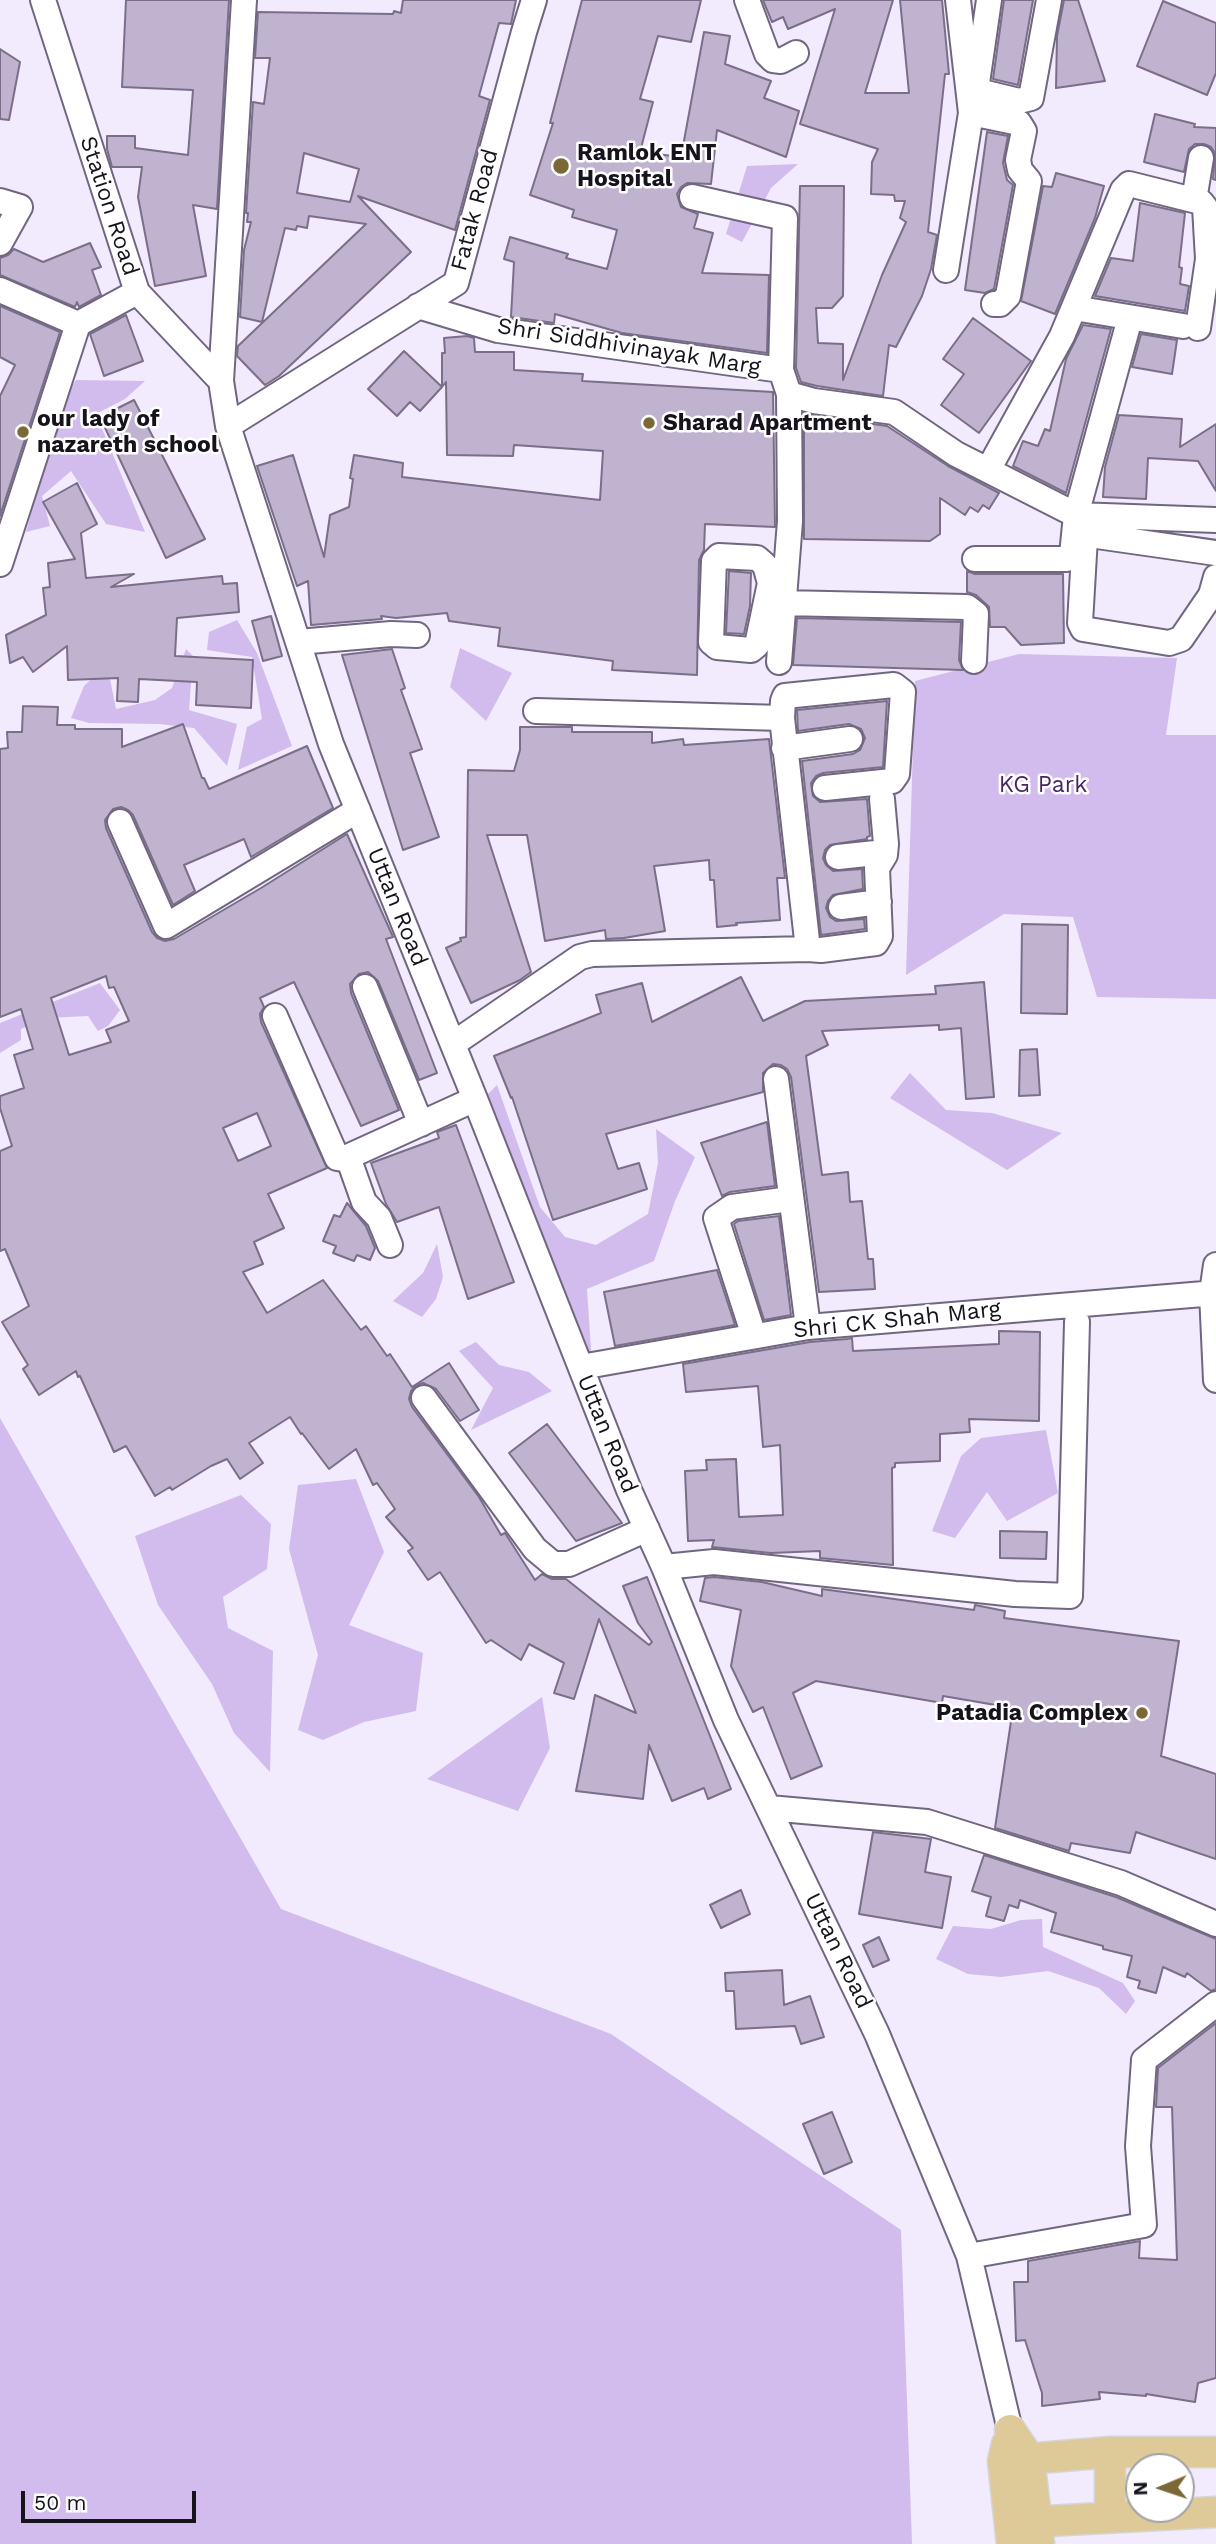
<!DOCTYPE html>
<html>
<head>
<meta charset="utf-8">
<style>
  body { margin:0 }
  #map { position:relative; width:1216px; height:2544px; overflow:hidden; background:#f2eafd; font-family:"Work Sans",sans-serif }
  canvas { display:block }
  .north { position:absolute; left:1125px; top:2453px; width:70px; height:70px; box-sizing:border-box; background:#fff; border:2px solid #a2a1a5; border-radius:50%; rotate:268deg; font-size:19px; font-weight:700; line-height:28px; text-align:center; color:#17131d }
  .north::after { content:''; display:block; margin:auto; width:24px; height:32px; background:#7b6836; clip-path:polygon(50% 0,100% 100%,50% 72%,0 100%) }
  .scale { position:absolute; left:21px; top:2491px; width:175px; height:32px; box-sizing:border-box; border:4px solid #17131d; border-top:0; padding-left:9px; font-size:21px; line-height:24px; white-space:nowrap; color:#17131d; -webkit-text-stroke:5px #fff; paint-order:stroke }
</style>
</head>
<body>
<div id="map">
<canvas width="1216" height="2544"></canvas>
<div class="north">N</div>
<div class="scale">50 m</div>
</div>
<script>
const c = document.querySelector('canvas').getContext('2d');
c.lineJoin = 'round';
function fill(path, color) {
  c.fillStyle = color;
  c.fill(path, 'evenodd');
}
function shape(rows) {
  const path = new Path2D();
  for (const r of rows) {
    path.moveTo(r[0], r[1]);
    for (let i = 2; i < r.length; i += 2) path.lineTo(r[i], r[i + 1]);
  }
  return path;
}
function trace(path, color, width, dash) {
  c.strokeStyle = color;
  c.lineWidth = width;
  c.lineCap = dash ? 'butt' : 'round';
  c.setLineDash(dash || []);
  c.stroke(path);
}
function label(font, color, halo, rows, align = 'center') {
  c.font = font + ' "Work Sans",sans-serif';
  c.lineWidth = 5;
  c.setLineDash([]);
  c.textBaseline = 'middle';
  c.strokeStyle = halo;
  c.fillStyle = color;
  for (const [text, x, y, turn = 0] of rows) {
    c.save();
    c.translate(x, y);
    c.rotate((+turn || 0) * Math.PI / 180);
    c.textAlign = isNaN(turn) ? turn : align;
    if (halo) c.strokeText(text, 0, 0);
    c.fillText(text, 0, 0);
    c.restore();
  }
}
const green = shape([
  [798,164,771,188,742,242,726,234,747,166],
  [76,380,145,381,125,399,96,414,145,532,106,524,71,471,42,496,50,526,26,532,60,406],
  [237,620,257,653,292,746,238,770,247,727,262,719,252,657,207,650,209,632],
  [460,648,512,673,486,721,450,687],
  [186,649,193,656,189,710,237,724,227,766,194,728,159,724,89,723,71,718,84,686,107,664,116,709,155,700,172,688],
  [1019,654,1177,658,1166,735,1216,735,1216,999,1097,997,1073,917,1004,914,906,975,915,681],
  [100,983,120,1010,108,1026,98,1031,88,1016,47,1018,21,1029,21,1040,0,1053,0,1023],
  [910,1073,946,1110,992,1113,1062,1133,1007,1170,890,1098],
  [497,1085,540,1207,565,1237,596,1245,648,1214,658,1163,656,1129,695,1157,675,1201,654,1261,587,1289,592,1365,483,1099],
  [437,1244,443,1277,436,1299,422,1317,393,1301,423,1273],
  [476,1342,499,1365,529,1372,552,1391,471,1430,493,1388,459,1351],
  [0,1418,281,1909,611,2034,901,2230,912,2544,0,2544],
  [1046,1430,1058,1493,1007,1521,987,1492,955,1538,932,1531,961,1456,981,1438],
  [356,1479,384,1552,349,1625,423,1653,416,1711,364,1722,323,1740,298,1730,318,1655,289,1549,298,1485],
  [241,1495,271,1524,267,1569,223,1597,228,1628,273,1651,270,1772,234,1733,212,1684,158,1605,135,1536],
  [542,1697,550,1748,518,1811,427,1779],
  [1042,1919,1043,1947,1123,1983,1135,2001,1126,2014,1099,1988,1048,1971,1001,1977,968,1974,936,1959,953,1926,991,1929,1021,1920]
]);
const building = shape([
  [126,0,229,0,217,209,193,205,206,276,155,286,138,197,142,167,112,167,107,149,107,136,135,136,135,148,188,155,193,90,122,87,126,0],
  [403,0,516,0,511,24,499,23,479,96,490,100,455,230,358,196,411,252,279,376,265,385,237,356,238,346,366,224,309,216,307,228,297,226,296,230,285,228,262,322,240,317,244,250,251,222,247,222,248,213,246,213,253,102,264,104,270,58,255,58,258,12,393,14,394,11,401,13,403,0],
  [304,153,359,169,350,202,297,193,304,153],
  [582,0,701,0,691,42,658,36,640,99,653,102,640,152,681,157,704,32,730,36,725,64,771,81,764,98,799,111,786,157,717,130,711,184,687,183,681,187,677,194,681,207,698,214,694,228,713,233,702,273,769,275,767,353,622,333,555,314,554,323,511,317,514,262,504,259,510,237,568,254,566,258,607,269,617,230,572,217,574,210,530,195,553,123,550,123,582,0],
  [763,0,893,0,865,93,909,93,900,0,942,0,949,74,945,74,928,232,937,235,931,269,922,296,896,347,889,345,883,396,817,386,801,382,796,368,800,186,844,186,843,296,832,308,816,308,818,343,843,344,843,380,882,275,906,222,900,218,905,201,895,201,894,195,871,194,872,162,878,149,800,124,835,9,788,29,783,17,772,22,763,0],
  [1004,0,1033,0,1018,85,993,79,1004,0],
  [1064,0,1078,0,1105,81,1056,88,1057,36,1064,0],
  [1163,1,1216,23,1216,73,1207,95,1137,66,1163,1],
  [0,49,20,62,9,120,0,119,0,49],
  [1155,114,1195,124,1194,127,1216,128,1216,180,1213,179,1215,153,1211,147,1204,144,1195,144,1189,149,1184,172,1144,162,1155,114],
  [987,132,1008,136,1003,163,1007,180,1013,185,994,289,985,293,965,290,987,132],
  [1056,173,1104,186,1095,218,1055,314,1021,301,1043,186,1052,187,1056,173],
  [1140,203,1185,213,1179,267,1182,268,1180,284,1189,286,1185,311,1095,296,1111,258,1133,261,1140,203],
  [90,243,101,267,92,270,101,295,79,307,77,302,75,307,0,275,0,258,8,255,14,249,43,262,90,243],
  [0,306,60,332,0,516,0,396,15,365,0,357,0,306],
  [126,315,143,361,104,376,90,334,126,315],
  [973,318,1031,361,979,433,941,405,964,374,943,359,973,318],
  [1083,325,1111,329,1066,493,1013,466,1023,441,1038,446,1045,429,1050,431,1066,359,1083,325],
  [1141,334,1177,340,1172,374,1132,367,1141,334],
  [467,336,474,338,475,352,514,352,514,370,583,374,582,381,773,392,775,527,705,524,704,550,699,560,697,675,612,670,613,661,498,646,500,628,449,621,447,613,396,618,381,616,382,619,311,625,308,581,297,586,257,466,293,455,324,557,330,515,349,507,353,479,350,478,354,455,403,463,402,477,600,500,603,451,514,445,513,456,447,455,446,382,442,387,442,353,445,353,444,338,467,336],
  [404,351,442,387,420,411,410,402,397,416,368,389,404,351],
  [134,400,205,539,166,558,100,417,134,400],
  [804,414,887,426,948,466,999,493,989,509,983,505,978,512,970,507,965,515,940,498,940,534,930,541,804,539,804,414],
  [1119,415,1182,419,1180,447,1216,424,1216,491,1198,461,1148,458,1146,499,1103,497,1105,467,1119,415],
  [77,483,97,524,81,533,86,578,134,574,111,587,222,576,223,584,237,583,239,612,177,618,175,656,253,660,251,708,196,705,197,682,139,679,138,702,117,701,118,678,68,680,67,646,33,672,23,657,10,663,6,635,46,615,43,588,50,587,48,563,75,559,43,502,77,483],
  [729,571,751,573,750,606,744,634,726,633,729,571],
  [967,571,975,574,1063,574,1064,643,1021,645,1005,627,990,627,989,607,976,595,967,592,967,571],
  [271,616,282,656,263,661,252,621,271,616],
  [797,618,961,622,959,660,963,670,793,665,797,618],
  [392,649,405,688,401,690,422,749,410,753,439,837,403,850,342,655,392,649],
  [887,701,883,767,823,773,816,776,811,783,813,796,820,802,867,799,870,836,867,837,867,839,830,845,825,850,823,858,826,865,833,871,862,869,863,889,833,895,828,901,826,908,830,917,836,921,864,919,865,929,821,935,802,761,853,754,860,750,865,738,861,729,849,724,798,731,797,710,887,701],
  [23,706,58,707,57,725,75,725,75,729,122,729,122,747,183,724,202,778,204,778,209,789,307,746,333,808,251,857,244,839,184,865,195,891,173,905,133,815,128,810,121,807,113,809,105,820,106,828,152,932,157,938,165,941,174,939,261,888,347,834,393,937,386,939,437,1073,419,1080,378,981,368,972,359,974,350,984,351,993,399,1110,361,1126,294,982,260,998,264,1007,260,1014,261,1022,327,1168,268,1194,284,1228,254,1242,263,1264,243,1272,267,1313,323,1280,361,1330,366,1326,387,1356,390,1354,412,1387,449,1363,479,1410,460,1421,436,1389,423,1383,416,1386,411,1391,409,1399,412,1407,479,1497,501,1535,505,1533,535,1580,542,1574,552,1579,566,1579,649,1645,652,1642,638,1623,623,1586,647,1577,731,1789,708,1799,704,1788,672,1801,649,1745,643,1799,576,1791,595,1695,636,1713,599,1619,574,1699,554,1693,564,1663,529,1644,521,1660,491,1640,486,1643,440,1572,428,1580,408,1551,413,1548,386,1517,395,1509,377,1483,373,1485,356,1449,329,1469,302,1433,301,1434,290,1417,249,1443,263,1463,240,1479,227,1459,211,1466,172,1490,170,1487,155,1496,126,1446,114,1452,80,1376,78,1377,76,1371,39,1395,23,1369,28,1365,2,1322,29,1306,5,1249,0,1251,0,1151,12,1146,0,1108,0,1096,24,1088,14,1055,33,1049,21,1009,0,1017,0,749,8,748,7,732,22,732,23,706],
  [106,976,109,988,114,987,129,1021,106,1030,111,1042,69,1055,51,998,106,976],
  [257,1113,271,1146,238,1161,223,1128,257,1113],
  [520,727,572,727,572,732,652,732,652,743,683,739,684,745,769,739,785,878,777,878,780,920,736,923,737,925,717,927,714,880,710,880,709,860,654,866,665,931,624,938,606,939,605,930,545,941,527,835,487,835,531,972,520,980,471,1003,446,948,461,941,460,938,466,937,468,770,514,771,520,750,520,727],
  [1022,924,1068,925,1067,1014,1021,1013,1022,924],
  [741,977,763,1021,805,1001,936,994,935,986,984,982,994,1097,966,1099,961,1028,939,1030,939,1025,822,1031,828,1045,806,1056,822,1175,848,1172,850,1202,862,1201,868,1259,873,1259,875,1289,819,1292,791,1077,787,1069,781,1065,773,1064,763,1073,763,1092,606,1134,618,1169,639,1163,647,1189,553,1220,512,1097,511,1098,494,1056,601,1013,596,995,642,983,652,1022,741,977],
  [1037,1049,1040,1095,1019,1096,1020,1050,1037,1049],
  [767,1122,775,1186,730,1192,722,1196,701,1143,767,1122],
  [456,1125,514,1282,468,1299,439,1207,397,1222,386,1204,371,1163,439,1138,437,1132,456,1125],
  [347,1203,366,1226,375,1248,370,1260,357,1255,354,1261,333,1253,336,1246,323,1241,334,1215,340,1217,347,1203],
  [779,1216,791,1315,764,1320,734,1224,738,1221,779,1216],
  [717,1270,735,1325,615,1346,604,1292,717,1270],
  [999,1331,1040,1332,1039,1421,969,1419,970,1432,940,1434,940,1461,895,1463,895,1467,892,1468,893,1565,820,1558,820,1551,771,1553,712,1547,714,1540,688,1541,685,1471,707,1470,706,1460,736,1459,739,1517,783,1515,780,1445,763,1447,758,1386,686,1392,683,1364,810,1342,847,1339,852,1338,853,1351,999,1344,999,1331],
  [547,1424,622,1523,576,1541,509,1453,547,1424],
  [1000,1531,1047,1532,1046,1559,1000,1558,1000,1531],
  [714,1577,762,1582,822,1596,822,1589,974,1610,975,1605,1005,1611,1004,1618,1179,1641,1161,1756,1216,1774,1216,1859,1136,1832,1130,1853,1071,1843,1069,1851,995,1828,1013,1708,943,1696,942,1703,816,1681,793,1693,822,1766,791,1779,763,1707,753,1712,731,1666,741,1610,700,1601,705,1578,714,1577],
  [873,1832,931,1839,925,1872,951,1877,942,1928,859,1914,873,1832],
  [984,1855,1116,1897,1216,1939,1216,1989,1211,1991,1187,1973,1185,1977,1163,1967,1156,1993,1138,1988,1140,1981,1127,1977,1132,1956,1103,1949,1103,1946,1051,1932,1056,1913,1020,1900,1018,1908,1009,1905,1004,1921,986,1916,991,1897,972,1891,984,1855],
  [741,1890,750,1914,721,1928,710,1905,741,1890],
  [879,1937,889,1960,873,1967,863,1945,879,1937],
  [782,1970,784,2005,810,1996,824,2037,801,2044,795,2026,736,2029,734,1991,726,1991,725,1973,782,1970],
  [1216,2023,1216,2378,1198,2383,1195,2402,1146,2394,1146,2396,1099,2392,1100,2399,1042,2406,1042,2393,1025,2340,1016,2341,1014,2282,1028,2282,1028,2261,1140,2241,1139,2258,1177,2260,1172,2107,1156,2107,1158,2068,1216,2023],
  [832,2112,852,2162,824,2174,803,2124,832,2112]
]);
const minor = shape([
  [43,0,137,292,221,381,228,426,331,744,475,1099,629,1490,664,1567,726,1720,877,2034,969,2256,1010,2430],
  [747,0,767,54,773,60,781,61,796,53],
  [989,0,977,83,982,92,1019,101,1031,98,1049,0],
  [971,113,1019,123,1024,131,1018,160,1020,170,1029,181,1008,296,1000,304,994,304],
  [692,197,785,218,781,370,789,394,790,521,779,662],
  [1194,200,1201,158],
  [0,201,20,207,0,243],
  [946,270,971,113,958,0],
  [0,290,78,324,137,292],
  [418,306,498,330,781,370],
  [1074,308,1183,326],
  [1198,328,1208,259],
  [221,381,244,0],
  [789,394,814,401,894,412,956,454,1076,515,1216,520],
  [228,426,456,283,524,32,534,0],
  [988,470,1062,336,1123,190,1129,184,1201,202,1205,207,1208,259,1216,261],
  [1090,535,1216,553],
  [1085,537,1080,623,1083,629,1169,643,1181,639,1211,595,1216,577],
  [975,559,1067,559,1072,555,1076,515,1130,318],
  [0,564,78,324],
  [770,583,757,645,751,650,717,647,711,642,714,561,719,556,757,558,765,565,770,583,784,583],
  [782,603,967,607,976,614,974,661],
  [298,642,391,634,417,635],
  [782,718,783,701,785,696,894,685,903,692,897,774,892,781,825,788],
  [784,748,850,739],
  [120,822,166,926,358,810],
  [838,857,885,852],
  [841,907,879,902],
  [808,949,821,950,876,943,880,936,877,868,885,855,886,844,882,799],
  [365,987,421,1124],
  [275,1016,337,1158,343,1159,475,1099],
  [453,1044,580,957,592,954,808,949,782,718,536,711],
  [776,1079,808,1327],
  [348,1157,364,1202,379,1218,390,1245],
  [1216,1265,1212,1293,1216,1380],
  [754,1336,716,1218,732,1207,790,1199],
  [581,1367,808,1327,1216,1293],
  [424,1398,535,1549,553,1564,569,1564,647,1529],
  [664,1567,714,1562,1015,1594,1070,1596,1077,1322],
  [769,1808,927,1822,1121,1883,1216,1924],
  [969,2256,1144,2225,1138,2146,1144,2060,1216,2004]
]);
const major = shape([
  [1010,2430,1029,2458,1039,2544],
  [1007,2444,1003,2461,1012,2544],
  [1003,2461,1110,2452,1216,2452],
  [1110,2517,1110,2452],
  [1010,2523,1216,2512]
]);
const markers = [
  [561,166,9,"#7b6836"],
  [649,423,7,"#7b6836"],
  [23,432,7,"#7b6836"],
  [1142,1713,7,"#7b6836"]
];
const poiNames = [
  ["Ramlok ENT",577,153],
  ["Hospital",577,179],
  ["our lady of",37,419],
  ["nazareth school",37,445],
  ["Sharad Apartment",663,423],
  ["Patadia Complex",1128,1713,"right"]
];
const streetNames = [
  ["Station Road",109,206,72],
  ["Fatak Road",475,210,-75],
  ["Shri Siddhivinayak Marg",629,347,9],
  ["Uttan Road",397,907,68],
  ["Shri CK Shah Marg",897,1320,-6],
  ["Uttan Road",607,1434,68],
  ["Uttan Road",838,1951,64]
];
const parkNames = [
  ["KG Park",1043,785]
];
fill(green, '#d1bced');
fill(building, '#bfb3d0');
trace(building, '#7a6e89', 2);
trace(minor, '#716680', 28);
trace(major, '#d5d5d6', 33);
trace(minor, '#fff', 24);
trace(major, '#ddca98', 30);
for (const [x, y, r, color] of markers) {
  const dot = new Path2D();
  dot.arc(x, y, r, 0, 2 * Math.PI);
  c.fillStyle = color;
  c.fill(dot);
  trace(dot, '#fff', 2.5);
}
label('bold 23px', '#17131d', '#fff', poiNames, 'left');
label('23px', '#17131d', '#fff', streetNames);
label('23px', '#462466', '#fff', parkNames);
</script>
</body>
</html>
